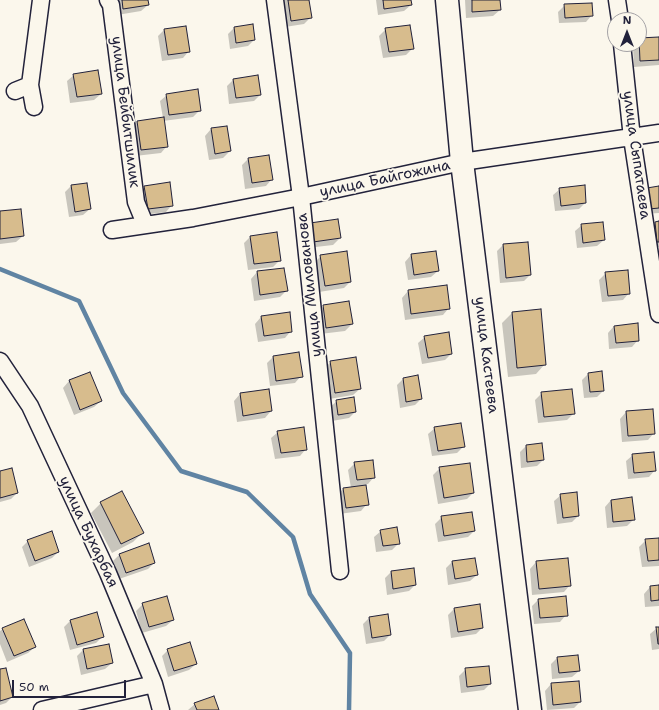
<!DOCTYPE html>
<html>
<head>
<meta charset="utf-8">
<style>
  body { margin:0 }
  #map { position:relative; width:659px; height:710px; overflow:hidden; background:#fbf7ec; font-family:"Shantell Sans",sans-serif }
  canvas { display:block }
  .north { position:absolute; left:607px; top:12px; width:40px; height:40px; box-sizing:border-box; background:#fbf7ec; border:1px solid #a4a2a5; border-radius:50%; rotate:0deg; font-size:11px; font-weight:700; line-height:16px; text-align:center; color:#22223b }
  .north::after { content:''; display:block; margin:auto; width:14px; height:18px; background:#22223b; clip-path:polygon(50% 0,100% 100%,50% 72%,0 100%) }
  .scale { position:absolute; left:12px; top:680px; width:114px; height:18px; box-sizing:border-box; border:2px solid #22223b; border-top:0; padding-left:5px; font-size:12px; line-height:14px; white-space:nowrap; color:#22223b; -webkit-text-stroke:3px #fbf7ec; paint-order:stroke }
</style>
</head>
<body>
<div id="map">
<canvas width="659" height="710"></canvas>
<div class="north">N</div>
<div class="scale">50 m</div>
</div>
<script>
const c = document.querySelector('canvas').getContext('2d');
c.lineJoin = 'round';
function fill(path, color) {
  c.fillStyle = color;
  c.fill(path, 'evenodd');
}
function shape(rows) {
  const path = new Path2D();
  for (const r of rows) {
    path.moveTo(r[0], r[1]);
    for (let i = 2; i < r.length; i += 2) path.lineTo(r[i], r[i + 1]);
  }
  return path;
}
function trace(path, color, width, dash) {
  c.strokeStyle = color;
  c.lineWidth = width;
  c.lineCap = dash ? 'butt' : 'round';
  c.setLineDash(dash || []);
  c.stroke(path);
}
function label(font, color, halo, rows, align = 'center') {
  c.font = font + ' "Shantell Sans",sans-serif';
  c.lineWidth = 3.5;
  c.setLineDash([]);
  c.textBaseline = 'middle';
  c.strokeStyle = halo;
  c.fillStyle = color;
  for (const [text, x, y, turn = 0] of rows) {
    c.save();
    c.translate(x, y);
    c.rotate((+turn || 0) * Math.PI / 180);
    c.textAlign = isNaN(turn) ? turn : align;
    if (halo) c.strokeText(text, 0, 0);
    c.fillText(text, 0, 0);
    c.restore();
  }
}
const shadow = shape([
  [115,0,147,0,148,5,141,11,117,15],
  [281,0,308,0,311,17,304,24,285,27],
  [376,0,410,0,411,5,404,11,378,15],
  [465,0,499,0,500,10,493,16,466,18],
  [565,5,592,15,586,22,559,23,558,12],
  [234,28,254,40,248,46,230,49,228,34],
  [386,29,413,48,406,55,383,58,379,36],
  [164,30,189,51,183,58,162,61,158,36],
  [659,38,659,65,634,67,633,46,634,44,639,44,639,39],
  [74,75,101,94,94,100,70,103,67,81],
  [233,80,260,95,254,101,229,104,227,86],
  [167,95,200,110,193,117,163,121,167,146,161,153,135,156,131,128,137,121,163,118,160,101],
  [211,129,230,151,223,158,209,160,205,136],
  [248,159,272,179,266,186,245,189,242,165],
  [71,186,90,209,83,215,69,217,65,192],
  [145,187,172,205,166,212,142,215,138,193],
  [659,187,659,213,643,214],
  [560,189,585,203,579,209,555,211,553,195],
  [0,212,23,236,16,242,0,244],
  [659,222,659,247,651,248,649,229,655,223],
  [582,225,604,240,597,246,577,248,575,231],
  [305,230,340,238,333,245,307,248],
  [250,237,280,260,273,267,248,270,244,243],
  [503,245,530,275,524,281,500,283,497,251],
  [435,252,438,271,431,277,408,280,405,262,411,255],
  [321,256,350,282,344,288,319,292,314,263],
  [257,272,287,290,280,297,254,301,251,279],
  [606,273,629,293,623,300,602,302,599,280],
  [408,291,449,308,443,315,405,320,402,298],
  [324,306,352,324,345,331,320,334,317,312],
  [540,310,545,364,536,374,508,377,502,323,512,313],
  [261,317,291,331,285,338,258,342,255,324],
  [614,326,638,340,632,347,609,349,608,333],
  [425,337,451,354,445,360,422,364,418,343],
  [273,357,301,376,295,383,270,386,267,363],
  [331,362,360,389,353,395,329,399,324,368],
  [90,373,101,401,94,407,74,415,63,388,69,381],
  [588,374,603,391,597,397,584,398,582,380],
  [418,376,421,399,415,405,400,408,397,385,403,379],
  [542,393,573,414,567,420,538,423,535,400],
  [240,394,271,411,265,418,237,422,234,401],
  [337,401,355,412,349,418,332,421,330,407],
  [626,412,654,433,648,440,622,442,620,419],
  [435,428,464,446,457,453,432,456,428,434],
  [278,432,306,449,300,456,275,459,271,438],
  [526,446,543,460,537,466,521,468,520,452],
  [633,455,655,470,649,477,628,479,626,461],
  [355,463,374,477,368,484,365,484,367,504,361,511,339,514,337,495,343,489,351,488,348,470],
  [440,468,473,493,467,499,438,504,433,475],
  [0,472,17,493,11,499,0,502],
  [121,492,142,533,133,542,112,553,91,513,101,503],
  [561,495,578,516,572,522,557,524,554,501],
  [611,500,634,519,627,526,607,528,605,507],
  [442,517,474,531,468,537,438,542,435,524],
  [381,531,399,543,392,550,376,552,374,537],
  [659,539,659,566,642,567,639,547,646,540],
  [28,541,58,552,52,558,29,567,22,547],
  [120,554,154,563,148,569,119,579,113,561],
  [452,562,477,575,470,581,448,585,446,568],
  [536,562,570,585,564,592,532,595,530,569],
  [391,572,415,585,409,591,387,595,385,578],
  [659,586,659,606,645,607,644,594,650,587],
  [538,600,566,615,560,622,534,624,532,606],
  [143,604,173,620,166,626,142,633,136,611],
  [454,609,482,628,476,634,451,638,448,615],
  [369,618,390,635,384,641,366,644,363,624],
  [70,621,102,637,96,643,70,650,64,627],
  [657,628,659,628,659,649,652,650,650,634],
  [3,629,35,647,28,653,7,662,0,644,0,631],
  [83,650,112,663,105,669,81,675,77,656],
  [168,650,196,664,189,670,168,677,162,656],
  [557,658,579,671,572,677,552,679,551,664],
  [466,669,490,684,484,690,461,693,459,676],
  [0,670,12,697,6,703,0,705],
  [578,682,580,702,574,708,547,710,545,691,551,684],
  [195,704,217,710,188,710]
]);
const stream = shape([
  [0,269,79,301,123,393,181,471,247,492,293,537,310,594,350,653,349,710]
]);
const building = shape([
  [122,0,148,0,149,5,123,9,122,0],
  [288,0,309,0,312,18,291,21,288,0],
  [383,0,411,0,412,5,384,9,383,0],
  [472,0,500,0,501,10,472,12,472,0],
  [592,3,593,16,565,18,564,4,592,3],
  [253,24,255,40,236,43,234,27,253,24],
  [410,25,414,49,389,52,385,28,410,25],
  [186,26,190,52,168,55,164,29,186,26],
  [659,37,659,60,640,61,639,38,659,37],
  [98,70,102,94,77,97,73,74,98,70],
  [258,75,261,95,236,98,233,79,258,75],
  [198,89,201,111,169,115,166,94,198,89],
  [164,117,168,147,141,150,137,121,164,117],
  [227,126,231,151,215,154,211,128,227,126],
  [269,155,273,180,252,183,248,158,269,155],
  [170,182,173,206,148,209,144,186,170,182],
  [87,183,91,209,75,212,71,185,87,183],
  [585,185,586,203,561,206,559,188,585,185],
  [659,186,659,208,649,209,647,188,659,186],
  [21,209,24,236,0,239,0,211,21,209],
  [338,219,341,238,313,242,310,223,338,219],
  [659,221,659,242,657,242,655,222,659,221],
  [603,222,605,240,583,243,581,224,603,222],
  [277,232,281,261,254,264,250,236,277,232],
  [528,242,531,275,506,278,503,244,528,242],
  [347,251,351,282,325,286,320,255,347,251],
  [436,251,439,271,414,275,411,254,436,251],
  [284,268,288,291,260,295,257,271,284,268],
  [628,270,630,294,608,296,605,272,628,270],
  [447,285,450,309,411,314,408,290,447,285],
  [349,301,353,324,326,328,323,305,349,301],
  [541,309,546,365,517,368,512,312,541,309],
  [290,312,292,332,264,336,261,316,290,312],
  [638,323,639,341,616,343,614,326,638,323],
  [449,332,452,354,428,358,424,336,449,332],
  [299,352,303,377,276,381,273,356,299,352],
  [356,357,361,389,335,393,330,361,356,357],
  [602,371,604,391,590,392,588,373,602,371],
  [90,372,102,401,80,410,69,380,90,372],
  [418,375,422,399,406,402,403,378,418,375],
  [269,389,272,411,243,416,240,393,269,389],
  [572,389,575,414,544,417,541,392,572,389],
  [354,397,356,412,338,415,336,400,354,397],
  [653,409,655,434,628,436,626,411,653,409],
  [461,423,465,447,438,451,434,427,461,423],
  [304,427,307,450,281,453,277,431,304,427],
  [542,443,544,460,527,462,526,445,542,443],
  [654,452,656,471,634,473,632,454,654,452],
  [373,460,375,478,357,480,354,462,373,460],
  [470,463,474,493,444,498,439,467,470,463],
  [12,468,18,493,0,498,0,471,12,468],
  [366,485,369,505,346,508,343,488,366,485],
  [122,491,144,533,121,544,100,502,122,491],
  [577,492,579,516,563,518,560,494,577,492],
  [632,497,635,520,613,522,611,500,632,497],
  [472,512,475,531,444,536,441,516,472,512],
  [397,527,400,544,383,546,380,530,397,527],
  [52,531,59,552,35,561,27,540,52,531],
  [659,538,659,560,648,561,645,539,659,538],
  [149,543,155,563,126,573,119,554,149,543],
  [475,558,478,575,455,579,452,561,475,558],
  [568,558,571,586,539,589,536,561,568,558],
  [414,568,416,585,393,589,391,571,414,568],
  [659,585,659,600,651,601,650,586,659,585],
  [167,596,174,620,149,627,142,603,167,596],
  [566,596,568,616,540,618,538,599,566,596],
  [480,604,483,628,458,632,454,608,480,604],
  [97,612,104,637,77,645,70,620,97,612],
  [388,614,391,635,372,638,369,617,388,614],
  [24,619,36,647,14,656,2,628,24,619],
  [656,627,659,627,659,644,658,644,656,627],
  [190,642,197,664,174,671,167,649,190,642],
  [109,644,113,663,87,669,83,649,109,644],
  [578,655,580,671,559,673,557,657,578,655],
  [489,666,491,684,467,687,465,668,489,666],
  [6,668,13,697,0,701,0,669,6,668],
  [579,681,581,702,553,705,551,683,579,681],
  [214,696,219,710,197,710,194,703,214,696]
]);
const street = shape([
  [108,0,111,5,136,202,145,224],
  [275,0,301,197,340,571],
  [617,0,620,20],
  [622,44,632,138,659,314],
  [15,91,30,85],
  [34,107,30,85,41,0],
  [112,230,193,218,301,197,462,162,659,133],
  [0,361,30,406,108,573,154,684,161,710],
  [42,710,154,684]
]);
const secondary = shape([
  [447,0,462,162,530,710]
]);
const streetNames = [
  ["улица Бейбитшилик",125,112,83],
  ["улица Сыпатаева",636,155,82],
  ["улица Байгожина",385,179,-12],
  ["улица Милованова",310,285,-96],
  ["улица Кастеева",486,355,83],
  ["улица Бухарбая",88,532,65]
];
fill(shadow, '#0003');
trace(stream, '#6084a3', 4.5);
fill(building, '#d7bc8d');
trace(building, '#22223b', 1);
trace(street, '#22223b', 19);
trace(secondary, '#22223b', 25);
trace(street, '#fbf7ec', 16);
trace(secondary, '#fbf7ec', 22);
label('15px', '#22223b', '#fbf7ec', streetNames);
</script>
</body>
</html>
